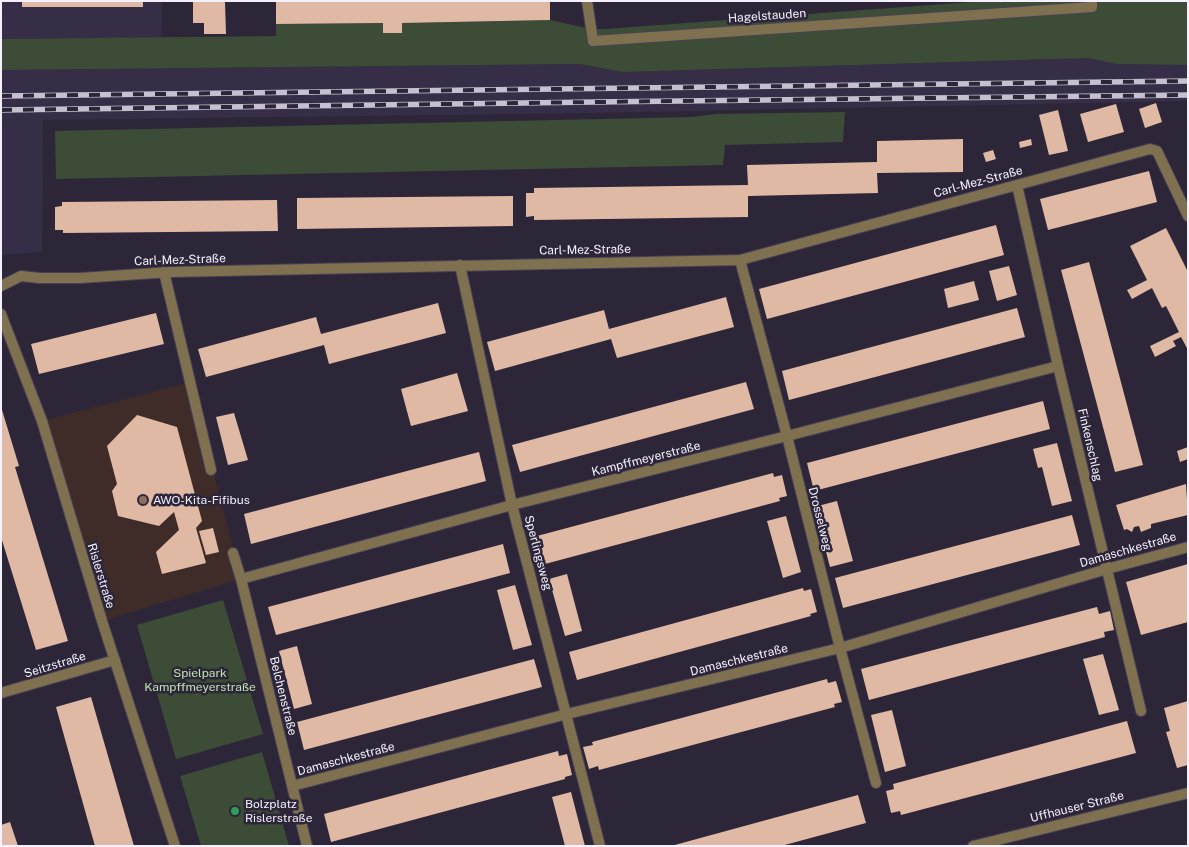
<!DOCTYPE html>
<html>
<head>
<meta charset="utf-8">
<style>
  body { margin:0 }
  #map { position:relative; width:1189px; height:847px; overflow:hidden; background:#2d2639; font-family:"Public Sans",sans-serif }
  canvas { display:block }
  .frame { position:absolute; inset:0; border:2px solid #f4f0fe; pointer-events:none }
</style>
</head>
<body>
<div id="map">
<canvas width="1189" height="847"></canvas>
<div class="frame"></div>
</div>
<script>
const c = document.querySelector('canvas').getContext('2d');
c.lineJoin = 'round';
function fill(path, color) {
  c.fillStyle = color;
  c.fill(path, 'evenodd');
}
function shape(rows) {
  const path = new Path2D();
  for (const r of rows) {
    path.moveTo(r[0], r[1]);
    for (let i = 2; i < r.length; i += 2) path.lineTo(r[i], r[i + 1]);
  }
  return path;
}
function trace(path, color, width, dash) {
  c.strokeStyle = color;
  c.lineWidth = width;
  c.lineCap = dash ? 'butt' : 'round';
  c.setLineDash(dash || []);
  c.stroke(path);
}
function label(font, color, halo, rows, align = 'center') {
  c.font = font + ' "Public Sans",sans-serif';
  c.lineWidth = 5;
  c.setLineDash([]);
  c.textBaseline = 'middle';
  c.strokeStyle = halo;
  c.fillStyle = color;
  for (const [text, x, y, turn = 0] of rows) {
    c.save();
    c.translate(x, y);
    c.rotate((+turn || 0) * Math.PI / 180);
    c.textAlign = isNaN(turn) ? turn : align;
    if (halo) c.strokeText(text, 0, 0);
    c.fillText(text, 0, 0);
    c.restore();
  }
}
const built = shape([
  [1,1,162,1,161,38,1,39],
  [1088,58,1116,64,1188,65,1188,101,595,113,43,120,42,252,1,255,1,70,579,64,623,72]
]);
const education = shape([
  [190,382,241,579,102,621,42,421]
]);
const green = shape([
  [985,1,1188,1,1188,65,1116,64,1088,58,623,72,579,64,1,70,1,39,276,36,276,24,383,23,383,33,402,33,402,23,550,20,591,29,605,29],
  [845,112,843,142,725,145,723,165,56,179,55,131,692,117,716,114],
  [223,600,263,734,176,759,137,625],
  [262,752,289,846,201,846,180,776]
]);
const building = shape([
  [22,1,143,1,143,7,22,7],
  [276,1,550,1,550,20,402,23,402,33,383,33,383,23,276,24],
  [193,2,225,2,226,34,204,34,204,23,193,23],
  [1156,103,1162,122,1145,128,1139,109],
  [1116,104,1124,132,1088,142,1080,114],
  [1058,110,1068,151,1049,155,1039,115],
  [963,139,963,172,877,173,878,193,748,196,748,217,534,220,534,216,526,217,526,193,534,193,534,188,748,185,747,165,877,162,877,141],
  [1031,139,1032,145,1020,148,1019,142],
  [993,150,996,159,986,162,983,153],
  [1149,171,1157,202,1048,230,1040,199],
  [513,196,513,226,297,229,297,198],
  [277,200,278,231,63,233,63,230,55,230,55,207,62,206,62,202],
  [996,225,1004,255,767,319,759,289],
  [1166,228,1188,272,1188,350,1181,337,1173,341,1176,346,1155,357,1150,346,1179,332,1166,306,1162,308,1152,288,1132,299,1127,290,1147,280,1130,246],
  [1089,262,1143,465,1115,472,1061,270],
  [1009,266,1017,295,997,301,989,271],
  [974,281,979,300,948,308,944,289],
  [726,297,734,327,617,358,611,339,495,371,487,342,604,310,609,329],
  [438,303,446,333,329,364,324,345,206,377,198,349,316,317,321,334],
  [1017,308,1025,337,789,400,782,371],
  [156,313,164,344,39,374,31,344],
  [457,373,468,411,411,426,401,389],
  [746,382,754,409,520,472,512,445],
  [1043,401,1050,429,814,491,807,463],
  [2,410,19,466,15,467,68,641,36,650,1,537],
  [234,413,248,460,228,465,216,417],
  [137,415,177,427,202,521,196,528,206,563,162,574,156,552,179,530,174,512,159,526,118,516,112,491,117,484,107,446],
  [1057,443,1072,501,1052,506,1042,467,1038,468,1033,449],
  [1188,447,1188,459,1180,462,1177,451],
  [479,452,486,481,251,544,244,514],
  [773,473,774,477,782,475,787,496,779,498,780,501,545,564,537,536],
  [1186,484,1188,515,1151,524,1151,528,1141,532,1139,526,1134,527,1132,532,1127,529,1124,530,1116,505],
  [837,501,853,561,830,567,814,507],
  [1072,515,1080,545,843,608,835,578],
  [786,516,801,572,783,578,767,521],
  [213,528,219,552,206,555,199,531],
  [503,544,510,573,276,635,268,607],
  [1188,564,1188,622,1141,635,1126,582],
  [567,574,582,631,565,636,549,579],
  [515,585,532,645,513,650,497,590],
  [803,588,804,591,811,589,817,612,810,614,811,616,577,680,569,652],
  [1097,607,1099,614,1110,611,1114,630,1104,632,1105,637,869,700,861,669],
  [297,646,312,704,294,709,279,651],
  [1103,654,1119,710,1099,715,1083,659],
  [534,659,542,687,304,750,297,722],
  [827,679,828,683,836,681,842,702,834,704,835,707,599,770,598,766,589,769,583,747,593,745,592,742],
  [91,697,108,756,134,846,95,846,89,825,56,707],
  [1188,701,1188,765,1177,768,1166,732,1170,731,1164,708],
  [892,710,906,766,885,772,871,715],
  [1127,721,1136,753,901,815,900,811,891,813,886,791,894,789,893,784],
  [558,751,559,756,567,754,572,775,565,777,565,779,331,842,324,814],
  [571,792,585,846,565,846,552,797],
  [858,795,866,823,818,836,781,846,671,846],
  [10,822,18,846,1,846,1,825]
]);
const service = shape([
  [593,41,1092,7],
  [740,260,787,436,840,648,876,783],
  [460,265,512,505,600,846],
  [164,272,211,470]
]);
const minor = shape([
  [587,1,593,41],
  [1092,7,1092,1],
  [1017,185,1058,366,1141,711],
  [1,286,21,276,39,278,80,278,171,272,740,260,1150,149,1157,151,1188,216],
  [1,314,42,421,102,621,175,846],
  [233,553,241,579,307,846],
  [241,579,512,505,787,436,1058,366],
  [1,693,115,660],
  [292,786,567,714,840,648,1107,569,1188,547]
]);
const tertiary = shape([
  [973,846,1188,793]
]);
const rail = shape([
  [1,96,1188,81],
  [1,110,596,102,1188,95]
]);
const markers = [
  [143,500,5,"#8d6e63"],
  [235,811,5,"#2e9e5b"]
];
const streetNames = [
  ["Hagelstauden",767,16,-4],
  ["Carl-Mez-Straße",978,182,-15],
  ["Carl-Mez-Straße",585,250,-1],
  ["Carl-Mez-Straße",180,260,-2],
  ["Finkenschlag",1090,445,77],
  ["Kampffmeyerstraße",646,459,-14],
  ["Drosselweg",820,519,76],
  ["Damaschkestraße",1128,550,-16],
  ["Sperlingsweg",538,553,75],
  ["Rislerstraße",101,576,73],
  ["Damaschkestraße",739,660,-14],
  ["Seitzstraße",55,665,-17],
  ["Belchenstraße",283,696,76],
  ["Damaschkestraße",346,759,-15],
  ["Uffhauser Straße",1077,807,-14]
];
const poiNames = [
  ["AWO-Kita-Fifibus",153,500],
  ["Bolzplatz",245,804],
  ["Rislerstraße",245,818]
];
const parkNames = [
  ["Spielpark",200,673],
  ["Kampffmeyerstraße",200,687]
];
fill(built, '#362d47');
fill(education, '#3f2c28');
fill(green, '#3c4c36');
fill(building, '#e0b9a4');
trace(service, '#494255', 12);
trace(minor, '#494255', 12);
trace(tertiary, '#494255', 12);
trace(service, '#7f7150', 10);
trace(minor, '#7f7150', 10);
trace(tertiary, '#7f7150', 10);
trace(rail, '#c6c1d0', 5.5);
trace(rail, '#2d2639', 4, [11]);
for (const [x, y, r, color] of markers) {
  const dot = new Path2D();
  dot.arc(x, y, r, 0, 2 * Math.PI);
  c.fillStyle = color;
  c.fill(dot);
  trace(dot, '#2d2639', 2);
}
label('12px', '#f4f0fe', '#2d2639', streetNames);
label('12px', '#f4f0fe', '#2d2639', poiNames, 'left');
label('12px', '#bde4ae', '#2d2639', parkNames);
</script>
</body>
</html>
